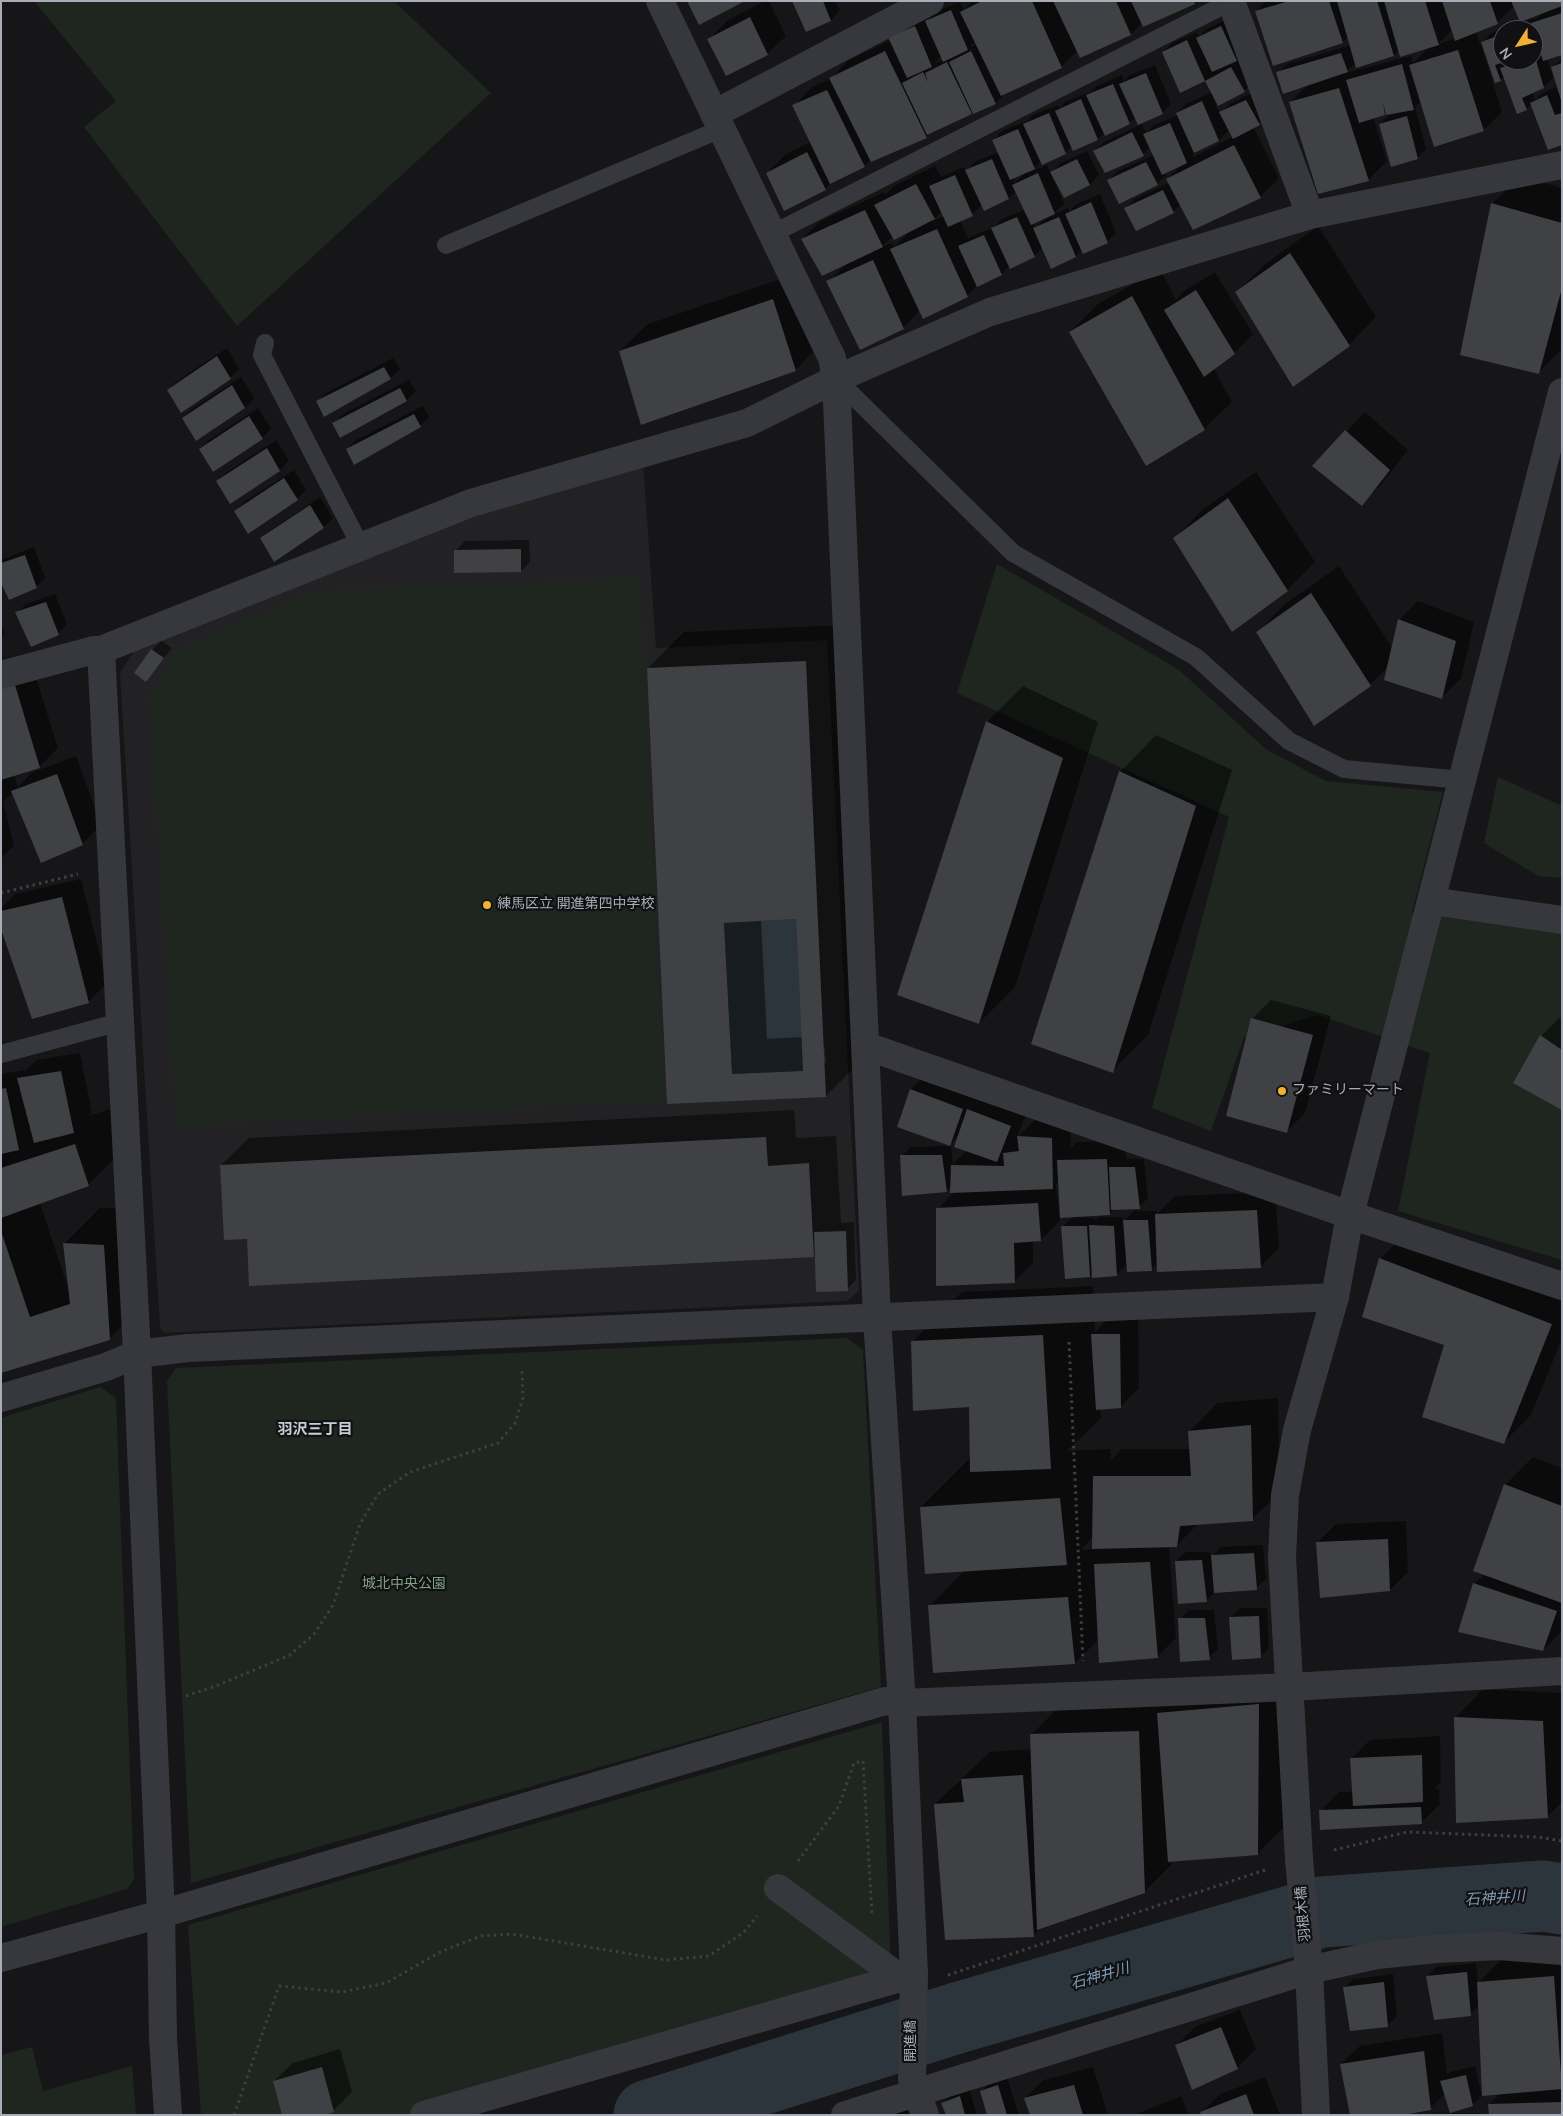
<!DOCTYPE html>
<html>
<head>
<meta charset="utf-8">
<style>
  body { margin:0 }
  #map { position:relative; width:1563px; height:2116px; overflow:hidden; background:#161618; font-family:"Nunito Sans",sans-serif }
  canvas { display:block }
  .frame { position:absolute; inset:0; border:2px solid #a8adb8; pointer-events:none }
  .north { position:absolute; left:1493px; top:20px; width:50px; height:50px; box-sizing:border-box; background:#111113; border:1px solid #4d4f55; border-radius:50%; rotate:235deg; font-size:14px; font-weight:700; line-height:20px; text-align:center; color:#a8adb8 }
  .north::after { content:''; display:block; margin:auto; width:18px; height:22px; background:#f2b134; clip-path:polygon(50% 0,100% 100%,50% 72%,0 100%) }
</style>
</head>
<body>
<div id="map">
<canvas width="1563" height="2116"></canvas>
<div class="frame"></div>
<div class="north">N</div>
</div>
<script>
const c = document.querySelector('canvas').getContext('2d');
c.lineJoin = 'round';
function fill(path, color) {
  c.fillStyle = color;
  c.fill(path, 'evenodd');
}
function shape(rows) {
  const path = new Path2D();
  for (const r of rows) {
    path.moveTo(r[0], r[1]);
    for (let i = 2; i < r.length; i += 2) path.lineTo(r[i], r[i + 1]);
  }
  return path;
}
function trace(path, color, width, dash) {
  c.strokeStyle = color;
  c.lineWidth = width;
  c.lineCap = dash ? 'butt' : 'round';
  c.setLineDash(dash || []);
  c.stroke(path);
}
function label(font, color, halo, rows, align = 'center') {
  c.font = font + ' "Nunito Sans","Noto Sans JP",sans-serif';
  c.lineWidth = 4.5;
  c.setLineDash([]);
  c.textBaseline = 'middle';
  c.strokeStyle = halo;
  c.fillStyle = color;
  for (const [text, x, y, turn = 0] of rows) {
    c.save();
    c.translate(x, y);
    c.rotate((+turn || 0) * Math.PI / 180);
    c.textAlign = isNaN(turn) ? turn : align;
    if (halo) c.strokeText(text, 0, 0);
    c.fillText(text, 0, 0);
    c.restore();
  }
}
const built = shape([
  [643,462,656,648,827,640,859,1291,847,1301,163,1333,160,1328,120,673,138,645,476,507]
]);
const green = shape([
  [34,1,394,1,491,93,237,326,84,127,116,101],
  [997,564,1178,669,1267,750,1326,781,1443,792,1412,913,1562,933,1562,1260,1398,1211,1430,1053,1318,1015,1244,1037,1211,1131,1152,1108,1229,817,957,693],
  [640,578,664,1100,176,1126,149,694,181,648,313,591],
  [1498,777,1562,806,1562,878,1538,876,1484,843],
  [847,1338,863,1350,881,1687,191,1883,167,1381,176,1368],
  [100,1387,116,1398,134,1879,127,1889,1,1927,1,1418],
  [882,1722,891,1975,412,2115,201,2115,188,1925],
  [32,2047,43,2091,132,2066,136,2115,1,2115,1,2055]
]);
const water = shape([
  [796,919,803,1071,732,1074,724,923]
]);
const shadow = shape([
  [765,1,769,1,786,36,767,54,709,39,728,20],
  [794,1,836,1,840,10,831,20,807,31],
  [972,1,1196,1,1143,22,1131,34,1077,51,1061,67,1005,94,996,103,932,131,926,137,871,160,864,166,832,182,825,189,785,209,767,173,786,154,811,142,794,106,812,87,830,79,849,60,891,40,890,38,924,18,926,22,935,12,960,2,964,10],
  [976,41,977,44,969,48],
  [942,55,944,59,934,64],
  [1266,1,1562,1,1562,53,1547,58,1553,78,1544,87,1532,92,1535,100,1541,94,1556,87,1559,93,1560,92,1553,67,1562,58,1562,95,1560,96,1562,101,1562,144,1532,104,1526,109,1505,76,1500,80,1483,44,1481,45,1502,112,1484,130,1421,101,1415,107,1426,149,1417,158,1380,124,1389,115,1395,114,1395,112,1373,117,1387,161,1368,180,1291,102,1308,84,1278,73,1287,64,1351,45,1349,36,1343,42,1256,11],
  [1514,6,1544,11,1535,20,1535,18,1491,33,1480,44,1476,32,1497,23],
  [1452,30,1456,38,1438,44],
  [1503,30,1533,30,1533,60,1503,60],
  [1539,46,1540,50,1534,52],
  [1429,47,1413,63,1411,56,1345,73,1356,63,1357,66,1394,55,1399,50],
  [1230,18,1246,51,1236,61,1241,59,1253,82,1244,91,1214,100,1220,114,1230,104,1255,91,1268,115,1253,127,1279,178,1260,197,1181,205,1173,212,1126,208,1135,199,1169,183,1167,179,1182,165,1165,172,1166,175,1157,184,1109,180,1118,171,1154,155,1150,147,1143,154,1095,151,1104,142,1140,125,1136,117,1129,123,1105,132,1098,139,1074,150,1072,146,1065,153,1042,163,1041,161,1034,168,1027,171,1028,173,1047,165,1051,173,1061,163,1087,151,1099,175,1090,184,1065,197,1054,177,1053,178,1064,204,1052,215,1068,208,1070,211,1075,205,1100,194,1116,233,1107,242,1082,249,1076,256,1052,267,1043,247,1034,256,1010,265,1002,274,978,285,967,296,920,310,903,328,828,282,846,264,802,239,821,221,884,192,885,195,894,186,935,166,941,177,964,167,966,171,976,161,999,152,993,140,1002,131,1027,121,1033,115,1058,105,1060,108,1065,102,1090,92,1097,86,1122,75,1124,81,1130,75,1155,65,1171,104,1162,113,1141,123,1146,133,1154,125,1178,115,1177,113,1186,104,1212,92,1205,80,1163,52,1172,43,1197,32,1199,37,1206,29],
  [1230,129,1233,137,1192,158,1195,151,1219,140],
  [1026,172,1015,183,1013,178],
  [1016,191,1025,209,1002,219,994,227,968,238,960,220,972,215,982,204,1009,198],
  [942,211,944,216,931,222],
  [1046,217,1035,228,1033,223],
  [910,231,894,247,892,243,881,247,893,236],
  [1520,176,1562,188,1562,349,1539,372,1492,204],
  [1318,226,1376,317,1349,345,1237,292,1264,265],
  [1160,269,1176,300,1184,291,1215,272,1253,334,1235,353,1214,369,1232,402,1204,429,1070,332,1098,304],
  [801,272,823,342,795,370,620,351,648,324],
  [227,348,239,369,230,378,168,390,177,381],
  [393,358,400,369,391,378,324,415,317,402,326,393],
  [241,377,254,398,245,408,183,418,192,409],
  [409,380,416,391,407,400,341,437,334,423,343,414],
  [423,406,429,417,420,426,347,449,356,440],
  [258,408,271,429,262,438,200,449,209,440],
  [1365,412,1408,450,1380,486,1361,504,1314,466],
  [276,440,289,461,280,470,230,503,218,481,227,472],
  [294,470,306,490,297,499,235,511,244,502],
  [1256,472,1315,562,1287,590,1233,630,1175,538,1202,510],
  [320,497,333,518,324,527,275,560,262,539,271,530],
  [529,540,530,562,521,571,456,550,465,541],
  [34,547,45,578,36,587,1,580,1,560],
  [1339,566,1393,649,1400,619,1418,601,1474,622,1461,679,1442,697,1389,666,1370,685,1258,632,1285,604],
  [55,594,67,624,58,634,17,613,26,604],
  [1,625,5,634,1,638],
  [842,625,862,1060,826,1096,668,1103,648,668,684,632],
  [797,918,803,1037,767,1039,761,920],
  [825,1047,826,1063,824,1063,823,1050],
  [161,641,172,648,146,680,152,650],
  [33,668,58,748,39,767,14,775,18,787,31,773,76,756,101,825,82,844,42,862,13,792,3,802,14,846,1,858,1,676],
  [1023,686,1098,722,1015,987,979,1023,987,722],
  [1156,735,1232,770,1148,1035,1112,1071,1032,1043,1121,771],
  [81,879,107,983,88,1002,1,925,1,908,15,894],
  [1271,1000,1331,1016,1305,1113,1286,1132,1253,1018],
  [1560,1017,1562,1019,1562,1109,1541,1036],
  [80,1053,92,1113,88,1116,111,1109,124,1149,88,1185,40,1203,66,1282,68,1281,64,1244,100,1208,139,1209,145,1303,109,1339,1,1372,1,1074,26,1070,37,1060],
  [930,1071,981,1091,978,1101,987,1091,1029,1107,1017,1138,1037,1118,1070,1120,1071,1148,1077,1142,1125,1141,1126,1159,1144,1159,1148,1198,1139,1207,1114,1209,1110,1214,1078,1215,1078,1217,1095,1218,1095,1220,1099,1217,1122,1217,1123,1222,1134,1211,1157,1211,1157,1214,1175,1196,1275,1192,1279,1248,1260,1267,1158,1263,1151,1270,1128,1264,1116,1275,1093,1272,1089,1276,1063,1226,1074,1216,1060,1181,1056,1184,1060,1221,1041,1240,1033,1241,1033,1263,1015,1281,938,1209,955,1191,951,1187,947,1191,902,1156,911,1147,951,1146,953,1164,967,1150,960,1134,950,1144,898,1126,911,1089],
  [794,1110,796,1138,836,1136,841,1223,854,1222,856,1280,847,1289,816,1254,813,1256,248,1238,221,1165,249,1138],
  [1408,1231,1562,1289,1562,1339,1531,1415,1503,1443,1445,1344,1380,1259],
  [1093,1286,1095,1332,1111,1316,1138,1315,1139,1388,1120,1407,1100,1408,1101,1418,1067,1451,1110,1449,1111,1460,1122,1449,1191,1449,1190,1431,1217,1403,1278,1398,1280,1492,1252,1519,1198,1524,1176,1546,1169,1546,1176,1638,1157,1657,1099,1639,1075,1663,930,1606,965,1570,921,1507,971,1457,970,1406,912,1342,962,1292],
  [1093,1537,1093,1549,1081,1550],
  [1533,1457,1562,1468,1562,1631,1543,1650,1474,1584,1485,1574,1505,1485],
  [1406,1521,1408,1572,1390,1590,1317,1543,1336,1524],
  [1263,1545,1266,1579,1256,1588,1216,1591,1206,1601,1176,1561,1186,1552,1210,1552,1211,1557,1221,1547],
  [1240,1608,1267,1608,1269,1648,1260,1657,1230,1618],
  [1189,1610,1214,1610,1218,1649,1209,1658,1180,1619],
  [1286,1677,1285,1826,1257,1854,1172,1860,1172,1864,1144,1892,1042,1927,1033,1936,935,1804,990,1752,1032,1749,1031,1735,1059,1707],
  [1483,1689,1562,1693,1562,1802,1548,1816,1456,1717],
  [1440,1736,1441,1782,1434,1789,1439,1789,1440,1804,1421,1823,1321,1811,1339,1792,1354,1792,1351,1759,1370,1740],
  [1562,1950,1562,2115,1489,2105,1500,2093,1479,2006,1470,2014,1427,1977,1436,1967,1476,1963,1478,1983,1506,1955],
  [1393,1974,1397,2016,1388,2025,1344,1988,1353,1979],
  [1240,2010,1256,2049,1237,2068,1176,2046,1195,2027],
  [1442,2033,1447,2075,1450,2072,1475,2066,1482,2096,1472,2105,1445,2094,1430,2108,1409,2114,1481,2113,1481,2115,1351,2115,1341,2064,1360,2046],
  [340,2049,352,2092,333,2111,274,2081,293,2063],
  [1093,2067,1108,2115,1031,2115,1025,2098,1044,2080],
  [1007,2077,1018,2113,1016,2115,988,2115,981,2092,990,2082],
  [1265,2077,1280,2115,1202,2115,1201,2113,1220,2094],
  [969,2088,977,2115,947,2115,943,2103,952,2094],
  [1181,2096,1189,2115,1135,2115,1136,2114],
  [926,2100,930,2115,876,2115]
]);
const river = shape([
  [649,2115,957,2018,1322,1912,1543,1896,1562,1899]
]);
const building = shape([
  [687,1,745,1,699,25],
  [792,1,823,1,831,21,806,32],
  [982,1,1032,1,1062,68,1001,96,960,12],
  [1053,1,1116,1,1131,35,1080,58],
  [1131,1,1194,1,1195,4,1143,27],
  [1289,1,1329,1,1343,43,1273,66,1255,11],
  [1337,1,1377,1,1394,56,1356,68],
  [1384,1,1425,1,1439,45,1400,57],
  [1442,1,1490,1,1498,24,1455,41],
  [1511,1,1562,1,1562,6,1520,22],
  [951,10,968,50,943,62,925,21],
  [1562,13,1562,55,1543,61,1531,23],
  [750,17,768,55,726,76,707,39],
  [915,26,932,67,907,78,888,37],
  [1221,26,1237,61,1212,72,1196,38],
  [1503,34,1503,60,1511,60,1495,65,1501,81,1495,83,1481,42],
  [1187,40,1205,81,1180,93,1162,52],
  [1458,50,1484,131,1434,147,1409,65],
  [885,51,927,138,871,162,829,78],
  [971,51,996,104,973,114,949,62],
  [1341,53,1348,72,1283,94,1276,72],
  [1533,57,1535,57,1544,88,1522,98,1527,110,1517,114,1500,68,1525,60,1533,60],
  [947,62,972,114,927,135,902,83,923,72,928,82,925,73],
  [1562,63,1562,100,1561,100,1551,67],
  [1402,64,1414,110,1386,115,1383,103,1385,115,1359,123,1346,80],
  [1231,67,1245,92,1218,106,1205,81],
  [1146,73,1163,114,1138,125,1119,84],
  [1113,84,1130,124,1105,136,1086,95],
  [1339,88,1369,181,1318,194,1289,102],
  [827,90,865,167,830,184,792,105],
  [1547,95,1555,115,1562,113,1562,145,1548,150,1530,103],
  [1081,99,1098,140,1073,151,1055,111],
  [1246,100,1260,125,1233,139,1219,112],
  [1202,101,1219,141,1194,153,1176,113],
  [1049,113,1066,154,1042,165,1023,124],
  [1407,116,1418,159,1391,167,1379,124],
  [1170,123,1187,163,1162,175,1143,134],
  [1018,129,1035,169,1010,180,992,140],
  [1132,132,1144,156,1105,173,1093,151],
  [1234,145,1261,198,1193,230,1166,179],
  [807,152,826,190,784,211,766,173],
  [992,159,1009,199,984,211,965,170],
  [1077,159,1090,185,1064,198,1050,172],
  [1146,162,1158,185,1119,204,1107,180],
  [1038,173,1055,214,1031,225,1012,185],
  [955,175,973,216,948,227,929,186],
  [916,184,935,219,894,240,874,205],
  [1163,190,1174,213,1136,231,1124,208],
  [1091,202,1108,243,1083,254,1065,214],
  [1491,203,1562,223,1562,288,1539,374,1460,355],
  [865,210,883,247,822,276,801,239],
  [1017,217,1035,257,1010,269,991,228],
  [1059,217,1076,257,1051,269,1033,228],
  [937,229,968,297,923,319,890,249],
  [984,235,1002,275,977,287,958,246],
  [1290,253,1350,346,1293,387,1235,292],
  [873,260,904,329,860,350,826,281],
  [1196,290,1235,354,1204,377,1164,310],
  [1132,296,1205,430,1146,466,1069,332],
  [773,299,796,371,641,425,619,351],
  [217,356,231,379,181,413,167,390],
  [384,367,391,379,324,417,316,401],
  [232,385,245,408,196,441,182,418],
  [400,388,407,401,340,438,332,423],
  [414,414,421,427,354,465,346,449],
  [249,416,263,439,213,472,199,449],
  [1345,430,1390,470,1362,506,1312,466],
  [267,448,280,471,230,504,216,481],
  [284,478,298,500,248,534,234,511],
  [1228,498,1288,591,1232,632,1173,538],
  [310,505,324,528,274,562,260,538],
  [521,549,521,572,454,573,454,550],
  [25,555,37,588,9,600,1,583,1,563],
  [1311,593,1371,686,1314,726,1256,632],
  [46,602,59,635,31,647,15,612],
  [1398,619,1456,641,1442,699,1384,680],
  [151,649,164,658,146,682,134,673],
  [806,661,826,1097,667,1104,647,668],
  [796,919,803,1071,732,1074,724,923],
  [15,685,40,768,1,780,1,689],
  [986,721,1063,758,979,1024,897,995],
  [1119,771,1196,806,1113,1073,1031,1044],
  [57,774,83,845,41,863,11,791],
  [62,897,89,1003,32,1019,1,929,1,911],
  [1251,1018,1313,1035,1287,1133,1226,1116],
  [1540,1035,1562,1050,1562,1110,1513,1083],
  [61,1071,74,1133,34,1143,17,1078],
  [6,1088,19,1150,1,1154,1,1089],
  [910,1089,963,1109,950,1146,897,1127],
  [967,1109,1011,1126,997,1162,954,1147],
  [1017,1136,1052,1138,1053,1189,950,1193,951,1165,1004,1166,1003,1153,1019,1151],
  [766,1137,768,1166,809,1163,814,1257,249,1286,247,1239,224,1240,220,1165],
  [75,1144,89,1186,1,1218,1,1168],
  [900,1155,942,1155,947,1192,902,1196],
  [1107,1159,1110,1215,1060,1218,1057,1160],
  [1109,1167,1135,1167,1140,1209,1111,1210],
  [1038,1203,1041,1241,1014,1243,1015,1283,936,1286,936,1208],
  [1257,1210,1261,1268,1157,1272,1155,1214],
  [1123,1220,1148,1220,1152,1271,1127,1272],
  [1089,1225,1114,1226,1117,1276,1092,1278],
  [1061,1226,1087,1226,1090,1277,1065,1279],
  [1,1231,30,1317,70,1304,63,1243,104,1245,110,1340,1,1373],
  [846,1231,848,1291,816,1292,814,1232],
  [1379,1258,1552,1324,1504,1444,1422,1417,1444,1345,1362,1317],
  [1091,1334,1120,1334,1121,1408,1096,1410],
  [1043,1335,1051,1469,970,1472,969,1407,913,1411,911,1341],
  [1251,1425,1253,1521,1180,1526,1177,1547,1092,1549,1093,1476,1191,1476,1188,1431],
  [1504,1484,1562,1506,1562,1603,1473,1571],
  [1060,1498,1067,1565,925,1574,920,1507],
  [1388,1539,1390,1591,1320,1598,1316,1542],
  [1254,1553,1257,1590,1214,1593,1211,1555],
  [1202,1560,1207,1602,1178,1604,1175,1561],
  [1150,1562,1158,1658,1099,1663,1094,1564],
  [1473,1583,1557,1611,1543,1651,1458,1632],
  [1068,1597,1075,1664,933,1673,928,1605],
  [1259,1616,1261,1658,1232,1660,1229,1617],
  [1178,1618,1205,1618,1210,1660,1180,1662],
  [1259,1704,1258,1855,1168,1862,1157,1713],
  [1454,1717,1543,1721,1548,1818,1456,1823],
  [1139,1731,1145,1893,1037,1930,1030,1734],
  [1422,1755,1423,1802,1353,1806,1350,1758],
  [1023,1775,1034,1937,945,1940,934,1804,964,1802,961,1779],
  [1421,1807,1422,1824,1320,1830,1319,1810],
  [1467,1972,1471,2016,1434,2020,1426,1976],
  [1554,1976,1562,2089,1482,2096,1477,1982],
  [1384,1982,1388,2027,1350,2031,1343,1987],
  [1221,2027,1238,2069,1192,2090,1175,2045],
  [1424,2051,1431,2110,1403,2115,1350,2115,1340,2064],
  [322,2067,334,2112,325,2115,282,2115,273,2081],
  [1466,2075,1473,2106,1450,2113,1440,2081],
  [998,2085,1007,2115,987,2115,980,2091],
  [1074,2085,1083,2115,1030,2115,1024,2098],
  [1246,2094,1254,2115,1201,2115,1200,2112],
  [960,2096,965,2115,946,2115,941,2103],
  [1562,2102,1562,2115,1489,2115,1488,2104]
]);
const path = shape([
  [1,893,78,874],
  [1069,1342,1083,1661],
  [186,1696,216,1686,290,1655,314,1634,333,1605,360,1524,378,1494,410,1472,498,1443,515,1423,523,1398,522,1368],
  [1334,1850,1407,1832,1538,1837,1562,1841],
  [798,1861,839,1806,854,1763,863,1761,872,1914],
  [948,1975,1265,1870],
  [234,2115,279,1986,342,1992,386,1983,442,1951,481,1936,512,1934,666,1960,709,1956,744,1932,757,1916]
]);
const service = shape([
  [772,234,1232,1],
  [446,245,721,129],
  [265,343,262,355,361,547],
  [836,379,1013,553,1196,657,1289,741,1344,769,1462,780],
  [1,1054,120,1022]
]);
const pedestrian = shape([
  [778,1888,900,1978],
  [424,2115,914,1974]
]);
const minor = shape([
  [660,1,832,358,836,379,877,1318,902,1703,914,1974,912,2079,925,2115],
  [1231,1,1310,215],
  [714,114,930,1],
  [1,675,94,650,101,650,471,503,747,423,836,379,990,312,1310,215,1562,165],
  [1431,901,1562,920],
  [1,1398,106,1367,137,1354,188,1348,1335,1297],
  [1299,1859,1309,1970,1316,2115],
  [1,1958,161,1914,885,1701,902,1703,1291,1687,1562,1671],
  [845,2115,1309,1970,1377,1955,1436,1949,1499,1946,1562,1951]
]);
const tertiary = shape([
  [101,650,137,1354,161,1914,163,2038,168,2115],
  [866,1046,1350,1215,1562,1286],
  [1299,1859,1282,1557,1285,1495,1297,1430,1335,1297,1350,1215,1562,392]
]);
const markers = [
  [487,905,5,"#f2b134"],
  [1282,1091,5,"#f2b134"]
];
const poiNames = [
  ["練馬区立 開進第四中学校",497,905],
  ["ファミリーマート",1292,1091]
];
const parkNames = [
  ["城北中央公園",404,1585]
];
const streetNames = [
  ["羽根木橋",1304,1914,-95],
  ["開進橋",912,2041,-90]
];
const neighbourhoodNames = [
  ["羽沢三丁目",315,1430]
];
const waterNames = [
  ["石神井川",1495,1899,-4],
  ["石神井川",1100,1977,-16]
];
fill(built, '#222225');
fill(green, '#1e261f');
fill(water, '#2c353c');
fill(shadow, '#0007');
trace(river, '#2c353c', 71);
fill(building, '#404145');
trace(path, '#3d3f44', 3, [2.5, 4]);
trace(service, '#37383d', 18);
trace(pedestrian, '#37383d', 28);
trace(minor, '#37383d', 28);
trace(tertiary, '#37383d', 28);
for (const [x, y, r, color] of markers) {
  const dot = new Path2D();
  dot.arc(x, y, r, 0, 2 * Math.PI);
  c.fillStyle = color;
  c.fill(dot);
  trace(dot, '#111113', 2);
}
label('14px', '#a8adb8', '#111113', poiNames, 'left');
label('14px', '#7fa381', '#111113', parkNames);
label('14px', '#a8adb8', '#111113', streetNames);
label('bold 15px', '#c9ccd4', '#111113', neighbourhoodNames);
label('italic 15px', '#7f9bb3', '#111113', waterNames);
</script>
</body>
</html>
